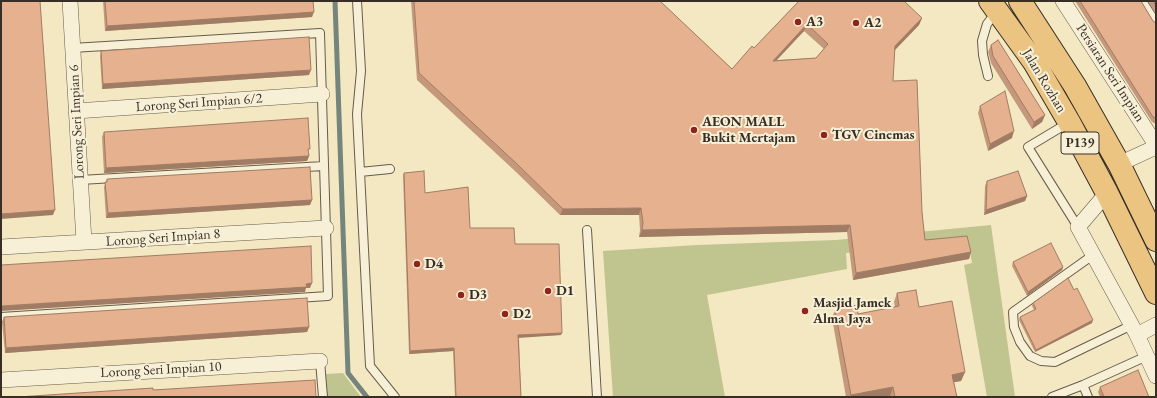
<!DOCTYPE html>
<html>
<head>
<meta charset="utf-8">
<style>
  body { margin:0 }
  #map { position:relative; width:1157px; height:398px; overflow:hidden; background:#f3e8c1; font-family:"EB Garamond",serif }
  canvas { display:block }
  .frame { position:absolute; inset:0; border:2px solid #382e25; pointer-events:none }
</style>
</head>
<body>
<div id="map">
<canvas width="1157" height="398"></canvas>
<div class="frame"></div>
</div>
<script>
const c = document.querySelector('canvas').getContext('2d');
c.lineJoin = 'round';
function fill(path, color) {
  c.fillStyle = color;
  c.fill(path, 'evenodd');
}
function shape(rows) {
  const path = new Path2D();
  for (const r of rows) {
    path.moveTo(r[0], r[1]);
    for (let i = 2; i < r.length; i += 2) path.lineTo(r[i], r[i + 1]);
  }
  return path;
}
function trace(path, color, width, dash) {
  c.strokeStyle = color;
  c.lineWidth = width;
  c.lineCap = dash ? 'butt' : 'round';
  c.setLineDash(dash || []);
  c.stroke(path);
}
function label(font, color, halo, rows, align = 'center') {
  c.font = font + ' "EB Garamond",serif';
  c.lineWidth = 4;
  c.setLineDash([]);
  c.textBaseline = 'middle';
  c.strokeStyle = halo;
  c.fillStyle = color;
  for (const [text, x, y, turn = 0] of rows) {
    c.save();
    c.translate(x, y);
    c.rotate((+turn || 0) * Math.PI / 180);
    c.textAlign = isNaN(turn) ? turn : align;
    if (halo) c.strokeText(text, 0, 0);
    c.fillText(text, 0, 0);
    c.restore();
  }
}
const green = shape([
  [991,225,1015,397,987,397,964,265,972,263,968,240,846,253,847,269,707,295,725,397,613,397,603,251,697,245,836,240],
  [343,373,361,397,327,397,326,374]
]);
const stream = shape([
  [335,1,348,373,367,397]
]);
const lane = shape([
  [357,1,361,71,357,114,370,366,395,397],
  [1142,1,1156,23],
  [988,76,983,55,982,41,987,24,997,11],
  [1068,123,1028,147,1078,227],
  [360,172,390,169],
  [80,180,324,166],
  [587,230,597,397],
  [1093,255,1013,312,1014,327,1020,342,1030,356,1041,361,1055,362,1132,325],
  [1,317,328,296,320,33,72,48],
  [320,361,323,397],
  [1083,385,1088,397],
  [1052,397,1083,385,1147,356]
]);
const street = shape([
  [70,1,84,242],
  [1063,1,1156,145],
  [76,111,322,94],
  [1119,164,1156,147],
  [1107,193,1078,227,1137,335,1156,325],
  [1,247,326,228],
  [1137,335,1156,376],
  [1,380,320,361]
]);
const primary = shape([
  [990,1,1034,62,1069,122,1107,193,1156,293],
  [1020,1,1075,86,1119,164,1156,240]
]);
const wall = shape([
  [103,1,313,1,312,17,105,31],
  [411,1,660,1,732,69,754,48,799,1,922,18,919,25,894,51,893,81,922,212,925,240,971,252,969,259,853,280,847,232,639,237,640,230,639,215,560,215,515,171,417,80],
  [804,31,824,49,816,58,777,60],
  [1075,1,1141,1,1153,21,1156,23,1156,124,1152,122],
  [1148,1,1156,1,1156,14],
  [991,45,1045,115,1042,122,1032,129,991,63,988,52],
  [101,51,309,75,102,89,100,56],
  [980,106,1012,138,988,151,978,113],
  [104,132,309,153,309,156,307,161,104,173,102,137],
  [404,173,425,193,470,228,515,244,561,335,519,337,521,397,455,397,453,351,409,354,403,175],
  [107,179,312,200,310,205,106,218,104,187],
  [987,181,1027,196,1025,201,984,215,985,186],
  [1013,262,1063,267,1062,270,1027,296,1012,266],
  [1074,290,1092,323,1035,352,1019,320,1020,317,1034,310,1032,306,1033,303],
  [897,293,919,307,965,372,961,381,954,382,957,397,890,397,890,396,884,397,846,397,832,318,835,310,858,314,895,307,894,302],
  [4,317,309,327,307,332,5,353,2,322],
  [1100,387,1149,397,1100,397,1098,392]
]);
const shadedWall = shape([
  [314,12,312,17,105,31,107,26],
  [922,18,919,25,892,53,895,46],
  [807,24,804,31,770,67,773,61],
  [311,70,309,75,102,89,103,84],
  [1045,115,1042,122,1032,129,1034,122],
  [1014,131,1012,138,988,151,990,144],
  [309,156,307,161,104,173,106,168],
  [1027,196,1025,201,984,215,986,210],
  [312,200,310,205,106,218,108,213],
  [641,208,639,215,560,215,563,209],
  [55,210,53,215,1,219,1,214],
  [850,225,847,232,639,237,642,230],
  [971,252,969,259,853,280,856,273],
  [1063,267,1062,270,1027,296,1028,292],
  [312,283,310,288,306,288,305,292,1,311,1,306],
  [1093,320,1092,323,1035,352,1036,350],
  [309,327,307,332,5,353,6,348],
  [562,333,561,335,518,338,518,335],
  [454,348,453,351,409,354,410,351],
  [965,372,961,381,949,383,952,375],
  [893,387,890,396,884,397,850,397,851,395]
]);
const building = shape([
  [1,1,40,1,55,210,1,214,1,1],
  [105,1,313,1,314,12,107,26,105,1],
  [414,1,660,1,732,69,752,46,754,48,799,1,904,1,922,18,895,46,893,81,917,80,922,212,925,240,967,236,971,252,856,273,850,225,642,230,643,223,641,208,563,209,517,164,419,73,414,1],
  [807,24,828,44,816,58,773,61,807,24],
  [1080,1,1141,1,1153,21,1156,23,1156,118,1153,117,1080,1],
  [1153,1,1156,1,1156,6,1153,1],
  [309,37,311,70,103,84,101,51,309,37],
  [998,40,1045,115,1034,122,993,56,991,45,998,40],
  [1005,91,1014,131,990,144,980,106,1005,91],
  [308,118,310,149,308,149,309,156,106,168,104,132,308,118],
  [310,167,312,200,108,213,105,182,107,182,107,179,310,167],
  [424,171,425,193,468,187,470,228,514,228,515,244,559,244,562,333,518,335,521,397,456,397,454,348,410,351,404,173,424,171],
  [1018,171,1027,196,986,210,987,181,1018,171],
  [1051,243,1063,267,1028,292,1013,262,1051,243],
  [311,246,312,283,306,284,307,287,1,306,1,265,311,246],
  [1068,278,1074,290,1077,288,1093,320,1036,350,1020,317,1036,309,1033,303,1068,278],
  [916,290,919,307,952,301,965,372,952,375,957,397,895,397,893,387,851,395,835,310,857,305,858,314,899,306,897,293,916,290],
  [307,298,309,327,6,348,4,317,307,298],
  [1138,370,1149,397,1104,397,1100,387,1138,370],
  [315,380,316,397,18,397,153,388,153,390,315,380]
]);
const markers = [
  [798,22,4,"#8f2418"],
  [856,23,4,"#8f2418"],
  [694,130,4,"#8f2418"],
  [824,135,4,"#8f2418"],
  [417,264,4,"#8f2418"],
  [548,291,4,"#8f2418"],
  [461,295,4,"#8f2418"],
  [805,311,4,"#8f2418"],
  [505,314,4,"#8f2418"]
];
const shields = [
  [1080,143,38]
];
const shieldNames = [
  ["P139",1080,143]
];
const poiNames = [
  ["A3",806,22],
  ["A2",864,23],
  ["AEON MALL",702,122],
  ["Bukit Mertajam",702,138],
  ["TGV Cinemas",832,135],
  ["D4",425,264],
  ["D1",556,291],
  ["D3",469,295],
  ["Masjid Jamek",813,303],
  ["Alma Jaya",813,319],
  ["D2",513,314]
];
const streetNames = [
  ["Persiaran Seri Impian",1110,73,57],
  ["Jalan Rozhan",1044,81,59],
  ["Lorong Seri Impian 6/2",199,103,-4],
  ["Lorong Seri Impian 6",77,122,-93],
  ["Lorong Seri Impian 8",163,238,-4],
  ["Lorong Seri Impian 10",161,370,-3]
];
fill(green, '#c0c48f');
trace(stream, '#74857d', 5);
trace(lane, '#675c4c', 10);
trace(street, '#675c4c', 16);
trace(primary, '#382e25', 24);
trace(lane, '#f7f0d7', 8);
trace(street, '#f7f0d7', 15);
trace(primary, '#eac480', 22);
fill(wall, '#c5987b');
fill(shadedWall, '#a07c64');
fill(building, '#e5b18f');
trace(building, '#a07c64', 1);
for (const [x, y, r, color] of markers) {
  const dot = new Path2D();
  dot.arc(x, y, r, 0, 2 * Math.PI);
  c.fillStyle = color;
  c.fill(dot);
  trace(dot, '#f7f0d7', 1.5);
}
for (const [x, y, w] of shields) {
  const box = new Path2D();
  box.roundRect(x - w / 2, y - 11, w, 22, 3);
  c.fillStyle = '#f7f0d7';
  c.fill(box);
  trace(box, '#382e25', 1);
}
label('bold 13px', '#382e25', null, shieldNames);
label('bold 14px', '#382e25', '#f7f0d7', poiNames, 'left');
label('14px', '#382e25', '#f7f0d7', streetNames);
</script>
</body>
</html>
